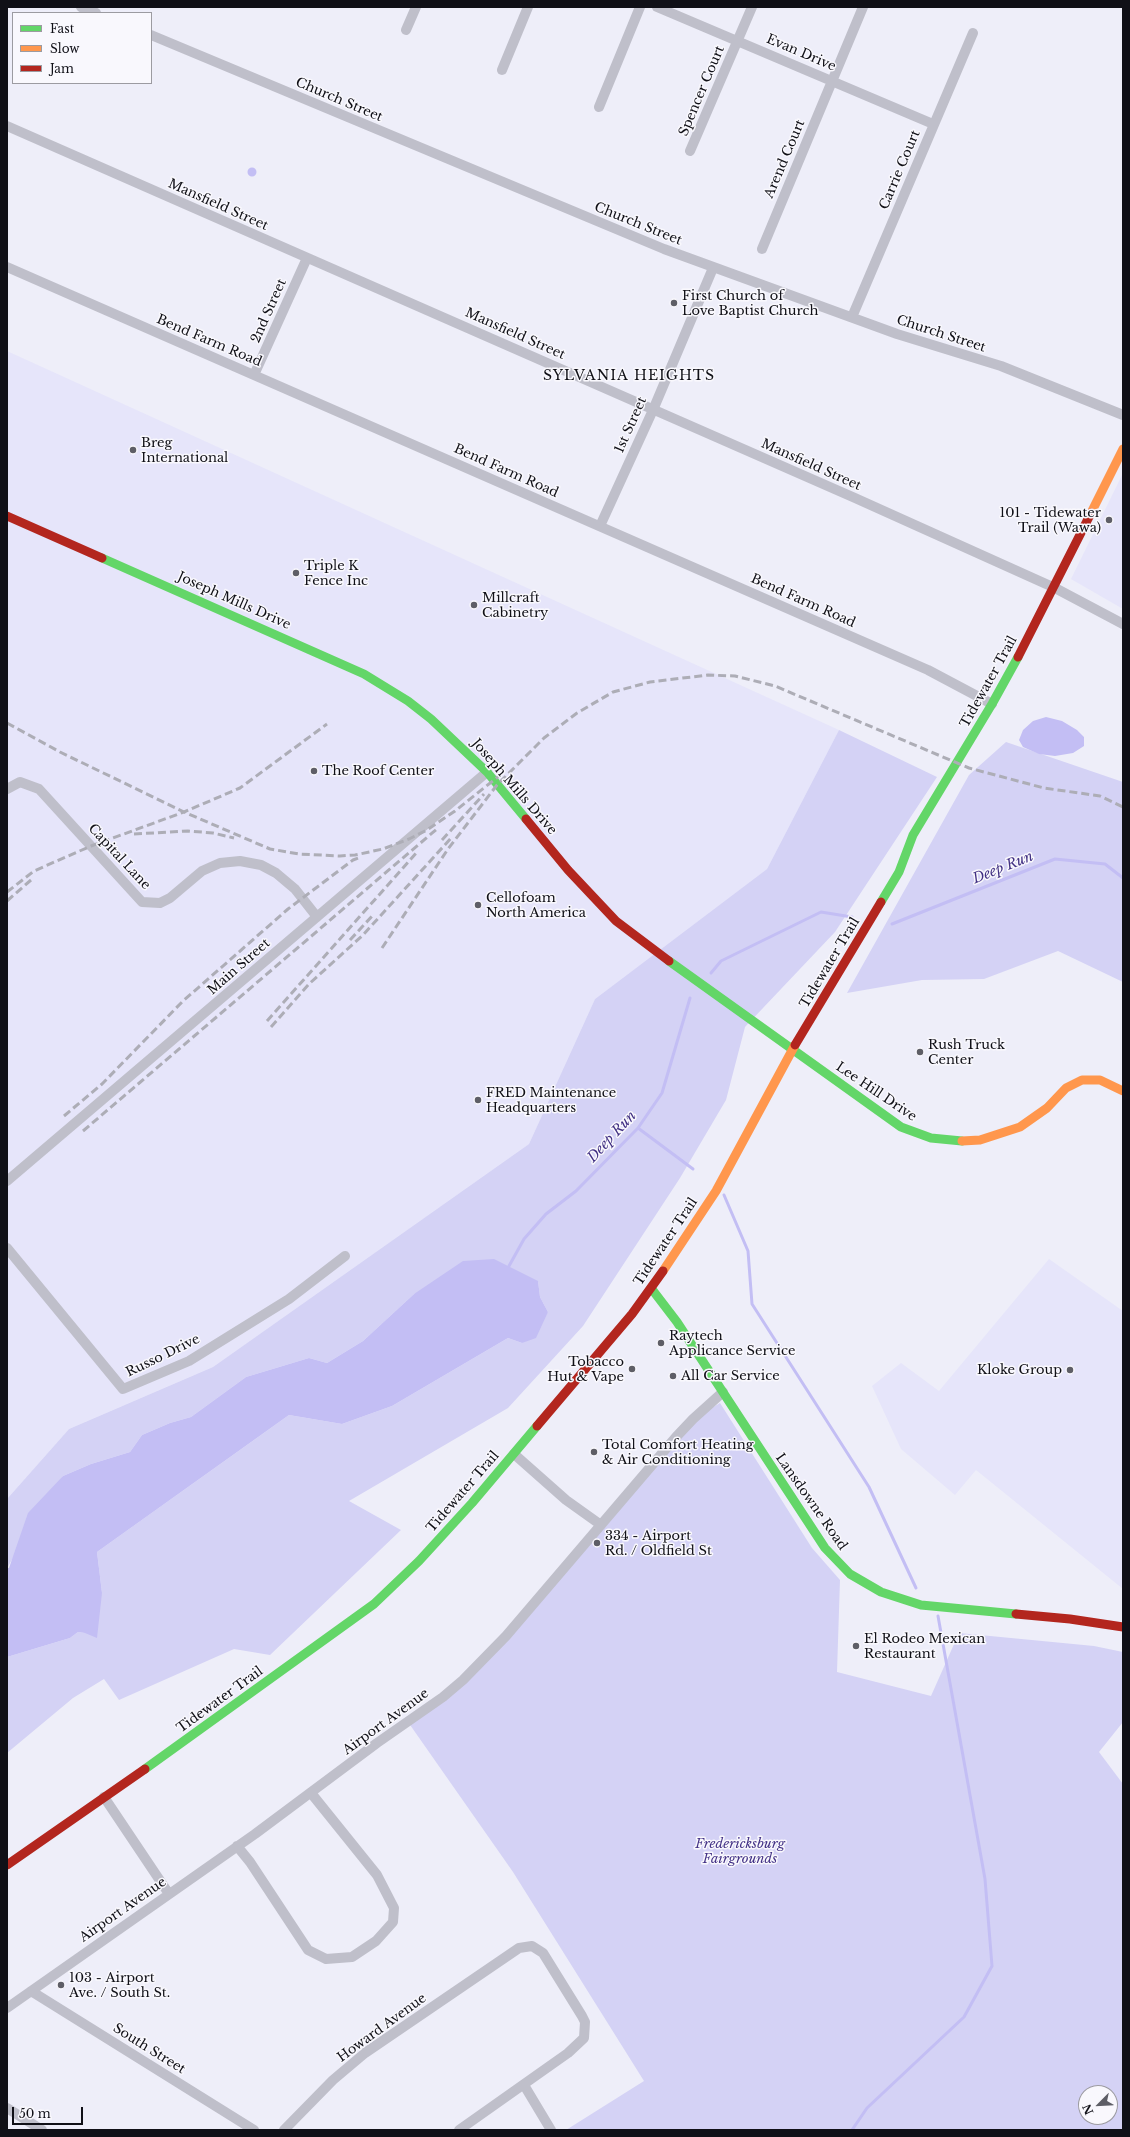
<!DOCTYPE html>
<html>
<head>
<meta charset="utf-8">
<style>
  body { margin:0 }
  #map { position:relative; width:1130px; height:2137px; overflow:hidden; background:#eeeef9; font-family:"Libre Baskerville",serif }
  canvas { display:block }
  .frame { position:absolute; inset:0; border:8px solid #101017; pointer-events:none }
  .legend { position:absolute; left:12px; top:12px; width:140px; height:72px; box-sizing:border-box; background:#f9f8fd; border:1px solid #9c9ba1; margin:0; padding:5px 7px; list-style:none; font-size:12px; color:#101017 }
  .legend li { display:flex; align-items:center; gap:8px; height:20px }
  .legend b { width:20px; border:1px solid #9c9ba1 }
  .north { position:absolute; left:1078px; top:2085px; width:40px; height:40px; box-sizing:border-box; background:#f9f8fd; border:1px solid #9c9ba1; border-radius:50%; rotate:246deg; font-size:11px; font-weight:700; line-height:16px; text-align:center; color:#101017 }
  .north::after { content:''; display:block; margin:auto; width:14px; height:18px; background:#5e5e66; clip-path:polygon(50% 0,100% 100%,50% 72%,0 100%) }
  .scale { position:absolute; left:12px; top:2107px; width:71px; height:18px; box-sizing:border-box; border:2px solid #101017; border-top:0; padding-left:5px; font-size:12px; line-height:14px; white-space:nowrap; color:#101017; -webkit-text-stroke:3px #f9f8fd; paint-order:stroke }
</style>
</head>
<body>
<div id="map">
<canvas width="1130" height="2137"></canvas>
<div class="frame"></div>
<ul class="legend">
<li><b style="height:5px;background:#63d668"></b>Fast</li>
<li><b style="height:5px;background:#ff974d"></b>Slow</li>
<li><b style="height:5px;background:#b3261e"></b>Jam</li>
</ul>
<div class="north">N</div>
<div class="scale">50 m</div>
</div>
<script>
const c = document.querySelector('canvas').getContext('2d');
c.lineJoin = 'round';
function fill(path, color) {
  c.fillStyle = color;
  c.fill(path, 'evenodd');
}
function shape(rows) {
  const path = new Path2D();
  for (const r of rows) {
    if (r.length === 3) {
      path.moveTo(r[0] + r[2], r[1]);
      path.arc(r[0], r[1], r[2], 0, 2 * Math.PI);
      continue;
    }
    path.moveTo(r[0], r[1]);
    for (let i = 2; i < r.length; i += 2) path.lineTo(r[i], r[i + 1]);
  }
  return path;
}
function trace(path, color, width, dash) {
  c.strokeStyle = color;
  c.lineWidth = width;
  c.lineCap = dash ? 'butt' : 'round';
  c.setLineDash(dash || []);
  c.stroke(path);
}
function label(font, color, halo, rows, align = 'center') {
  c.font = font + ' "Libre Baskerville",serif';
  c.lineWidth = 3;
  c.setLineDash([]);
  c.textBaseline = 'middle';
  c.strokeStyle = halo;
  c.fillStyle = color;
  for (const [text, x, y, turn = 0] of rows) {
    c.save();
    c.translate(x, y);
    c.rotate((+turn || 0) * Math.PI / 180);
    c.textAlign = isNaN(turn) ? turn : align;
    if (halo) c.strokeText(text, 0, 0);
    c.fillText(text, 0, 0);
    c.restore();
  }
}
const built = shape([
  [7,351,839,730,767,869,595,999,529,1144,213,1367,69,1429,7,1499],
  [1123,473,1123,609,1071,579],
  [1049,1259,1123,1311,1123,1589,976,1470,955,1495,901,1449,872,1386,901,1363,939,1391]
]);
const green = shape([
  [839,730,937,777,835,932,745,1027,726,1100,680,1178,583,1326,508,1408,349,1501,401,1530,270,1655,234,1649,119,1700,104,1679,73,1698,7,1753,7,1657,70,1638,78,1632,85,1633,102,1593,97,1552,289,1415,342,1424,392,1406,508,1338,522,1343,548,1312,540,1297,538,1281,414,1294,363,1341,327,1363,309,1358,246,1377,191,1417,170,1423,142,1435,130,1452,91,1464,63,1476,7,1568,7,1499,69,1429,213,1367,529,1144,595,999,767,869],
  [1006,742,1123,782,1123,982,1058,951,984,979,922,980,847,993,969,775],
  [720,1403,812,1548,840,1580,837,1672,931,1696,959,1633,1094,1646,1123,1652,1123,1722,1099,1752,1123,1784,1123,2130,566,2130,644,2081,513,1872,408,1722,463,1680,693,1419],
  [1086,2093,1110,2093,1110,2117,1086,2117]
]);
const water = shape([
  [252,172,4.5],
  [1046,717,1062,721,1077,730,1084,737,1084,746,1073,753,1055,756,1039,754,1023,747,1019,740,1023,730,1033,721],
  [494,1259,538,1281,540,1297,548,1312,536,1338,522,1343,508,1338,392,1406,342,1424,289,1415,97,1552,102,1593,97,1638,85,1633,78,1632,70,1638,7,1657,7,1568,9,1568,28,1513,63,1476,91,1464,130,1452,142,1435,170,1423,191,1417,246,1377,309,1358,327,1363,363,1341,414,1294,463,1261]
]);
const stream = shape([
  [892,924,1055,859,1105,864,1123,878],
  [711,973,721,961,821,912,852,917],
  [638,1128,693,1169],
  [724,1195,748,1251,752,1304,869,1487,916,1588],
  [509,1266,524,1239,546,1214,576,1191,638,1128,662,1093,690,998],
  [852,2130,867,2108,964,2017,992,1966,985,1879,938,1616]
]);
const street = shape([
  [81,7,96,13],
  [657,7,933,124],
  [406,30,416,7],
  [151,35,664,249,897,334,1001,366,1123,415],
  [502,70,528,7],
  [599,107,640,7],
  [7,126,855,498,1055,588,1123,624],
  [690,151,752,7],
  [762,249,863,7],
  [7,267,928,670,992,704],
  [852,317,973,33],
  [254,375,307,258],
  [600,526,653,410,713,268],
  [7,789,20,782,39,789,142,902,160,903,170,898,202,871,220,863,240,861,261,865,276,873,295,889,317,917],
  [7,1181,487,772],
  [7,1248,123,1389,189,1361,289,1299,345,1256],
  [514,1454,566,1500,601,1525],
  [104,1797,169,1894],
  [237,1846,250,1862,308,1950,326,1959,352,1957,376,1941,393,1922,394,1908,377,1875,311,1793],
  [31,1991,254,2130],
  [7,2008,255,1834,377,1743,443,1697,463,1680,506,1636,676,1437,693,1419,723,1392],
  [524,2085,551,2130],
  [7,2108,42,2130],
  [284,2130,333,2080,365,2053,519,1948,532,1946,543,1953,582,2016,585,2022,584,2038,568,2053,459,2130]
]);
const fast = shape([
  [102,558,364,674,408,701,431,719,487,772,526,819],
  [881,902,899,872,913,835,992,704,1018,657],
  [669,961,901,1127,931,1138,962,1141],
  [651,1288,677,1322,825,1548,850,1574,881,1592,921,1605,1016,1614],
  [145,1769,374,1604,419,1561,472,1503,537,1426]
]);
const slow = shape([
  [1091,513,1123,449],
  [962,1141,980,1140,1020,1127,1047,1108,1066,1088,1082,1080,1100,1080,1123,1091],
  [663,1271,716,1191,795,1045]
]);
const jam = shape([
  [7,516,102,558],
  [1018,657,1091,513],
  [526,819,568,870,616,921,669,961],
  [795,1045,881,902],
  [537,1426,632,1314,663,1271],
  [1016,1614,1070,1619,1123,1627],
  [7,1865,145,1769]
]);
const rail = shape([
  [7,723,60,752,184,812,270,849,299,854,340,856,355,855,383,849,409,839,427,830,455,811,499,776],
  [134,834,188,831,213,833,234,838],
  [442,840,484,794],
  [7,892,34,871,91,846,184,812,240,788,327,724],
  [7,901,31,880],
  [350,940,374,914],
  [382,948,448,849,497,785,544,738,577,713,613,692,650,682,708,675,735,676,775,686,969,768,1044,788,1100,796,1123,807],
  [267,1021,418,851],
  [271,1027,309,984,363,935,452,837],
  [64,1116,102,1084,183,1001,288,909,353,860,361,857],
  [83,1131,438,828]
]);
const markers = [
  [674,303,4,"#5e5e66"],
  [133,450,4,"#5e5e66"],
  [1109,520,4,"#5e5e66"],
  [296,573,4,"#5e5e66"],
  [474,605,4,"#5e5e66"],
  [314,771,4,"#5e5e66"],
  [478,905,4,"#5e5e66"],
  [920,1052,4,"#5e5e66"],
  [478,1100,4,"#5e5e66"],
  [661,1343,4,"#5e5e66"],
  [632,1369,4,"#5e5e66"],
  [1070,1370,4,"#5e5e66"],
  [673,1376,4,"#5e5e66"],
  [594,1452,4,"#5e5e66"],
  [597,1543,4,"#5e5e66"],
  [856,1646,4,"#5e5e66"],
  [61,1985,4,"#5e5e66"]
];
const streetNames = [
  ["Evan Drive",801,53,23],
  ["Spencer Court",702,91,-67],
  ["Church Street",339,100,23],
  ["Arend Court",785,159,-67],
  ["Carrie Court",900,170,-67],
  ["Mansfield Street",218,205,24],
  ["Church Street",638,224,22],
  ["2nd Street",269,311,-66],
  ["Mansfield Street",515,334,24],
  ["Church Street",941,334,18],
  ["Bend Farm Road",209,341,23],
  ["1st Street",631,425,-66],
  ["Mansfield Street",811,465,24],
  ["Bend Farm Road",506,471,24],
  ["Joseph Mills Drive",234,601,24],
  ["Bend Farm Road",803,601,24],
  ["Tidewater Trail",989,682,-61],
  ["Joseph Mills Drive",514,787,49],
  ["Capital Lane",119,857,47],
  ["Tidewater Trail",830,963,-59],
  ["Main Street",239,967,-41],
  ["Lee Hill Drive",876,1092,34],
  ["Tidewater Trail",666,1242,-56],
  ["Russo Drive",163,1356,-26],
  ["Tidewater Trail",463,1492,-49],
  ["Lansdowne Road",811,1502,55],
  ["Tidewater Trail",220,1700,-36],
  ["Airport Avenue",386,1722,-36],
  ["Airport Avenue",123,1910,-35],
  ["Howard Avenue",382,2028,-36],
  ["South Street",149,2049,32]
];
const poiNames = [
  ["First Church of",682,296],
  ["Love Baptist Church",682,311],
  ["Breg",141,443],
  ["International",141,458],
  ["101 - Tidewater",1101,513,"right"],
  ["Trail (Wawa)",1101,528,"right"],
  ["Triple K",304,566],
  ["Fence Inc",304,581],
  ["Millcraft",482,598],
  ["Cabinetry",482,613],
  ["The Roof Center",322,771],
  ["Cellofoam",486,898],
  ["North America",486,913],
  ["Rush Truck",928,1045],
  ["Center",928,1060],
  ["FRED Maintenance",486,1093],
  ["Headquarters",486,1108],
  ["Raytech",669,1336],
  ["Applicance Service",669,1351],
  ["Tobacco",624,1362,"right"],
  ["Hut & Vape",624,1377,"right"],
  ["Kloke Group",1062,1370,"right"],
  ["All Car Service",681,1376],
  ["Total Comfort Heating",602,1445],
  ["& Air Conditioning",602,1460],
  ["334 - Airport",605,1536],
  ["Rd. / Oldfield St",605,1551],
  ["El Rodeo Mexican",864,1639],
  ["Restaurant",864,1654],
  ["103 - Airport",69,1978],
  ["Ave. / South St.",69,1993]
];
const parkNames = [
  ["Fredericksburg",740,1844],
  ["Fairgrounds",740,1859]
];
const neighbourhoodNames = [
  ["SYLVANIA HEIGHTS",629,376]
];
const waterNames = [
  ["Deep Run",1003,868,-22],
  ["Deep Run",612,1137,-47]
];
fill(built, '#e6e5fa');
fill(green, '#d4d2f5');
fill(water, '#c3bef4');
trace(stream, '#c3bef4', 3);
trace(street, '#bfbfca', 10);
trace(fast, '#63d668', 9);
trace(slow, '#ff974d', 9);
trace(jam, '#b3261e', 9);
trace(rail, '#adadb6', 3, [8, 4]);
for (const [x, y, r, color] of markers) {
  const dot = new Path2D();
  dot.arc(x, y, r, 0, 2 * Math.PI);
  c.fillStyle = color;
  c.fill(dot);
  trace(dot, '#f9f8fd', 1.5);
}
label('13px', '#101017', '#f9f8fd', streetNames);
label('13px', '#101017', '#f9f8fd', poiNames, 'left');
label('italic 13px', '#433286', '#f9f8fd', parkNames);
c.letterSpacing = '1px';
label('14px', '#101017', '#f9f8fd', neighbourhoodNames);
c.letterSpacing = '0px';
label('italic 14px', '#413083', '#f9f8fd', waterNames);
</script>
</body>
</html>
